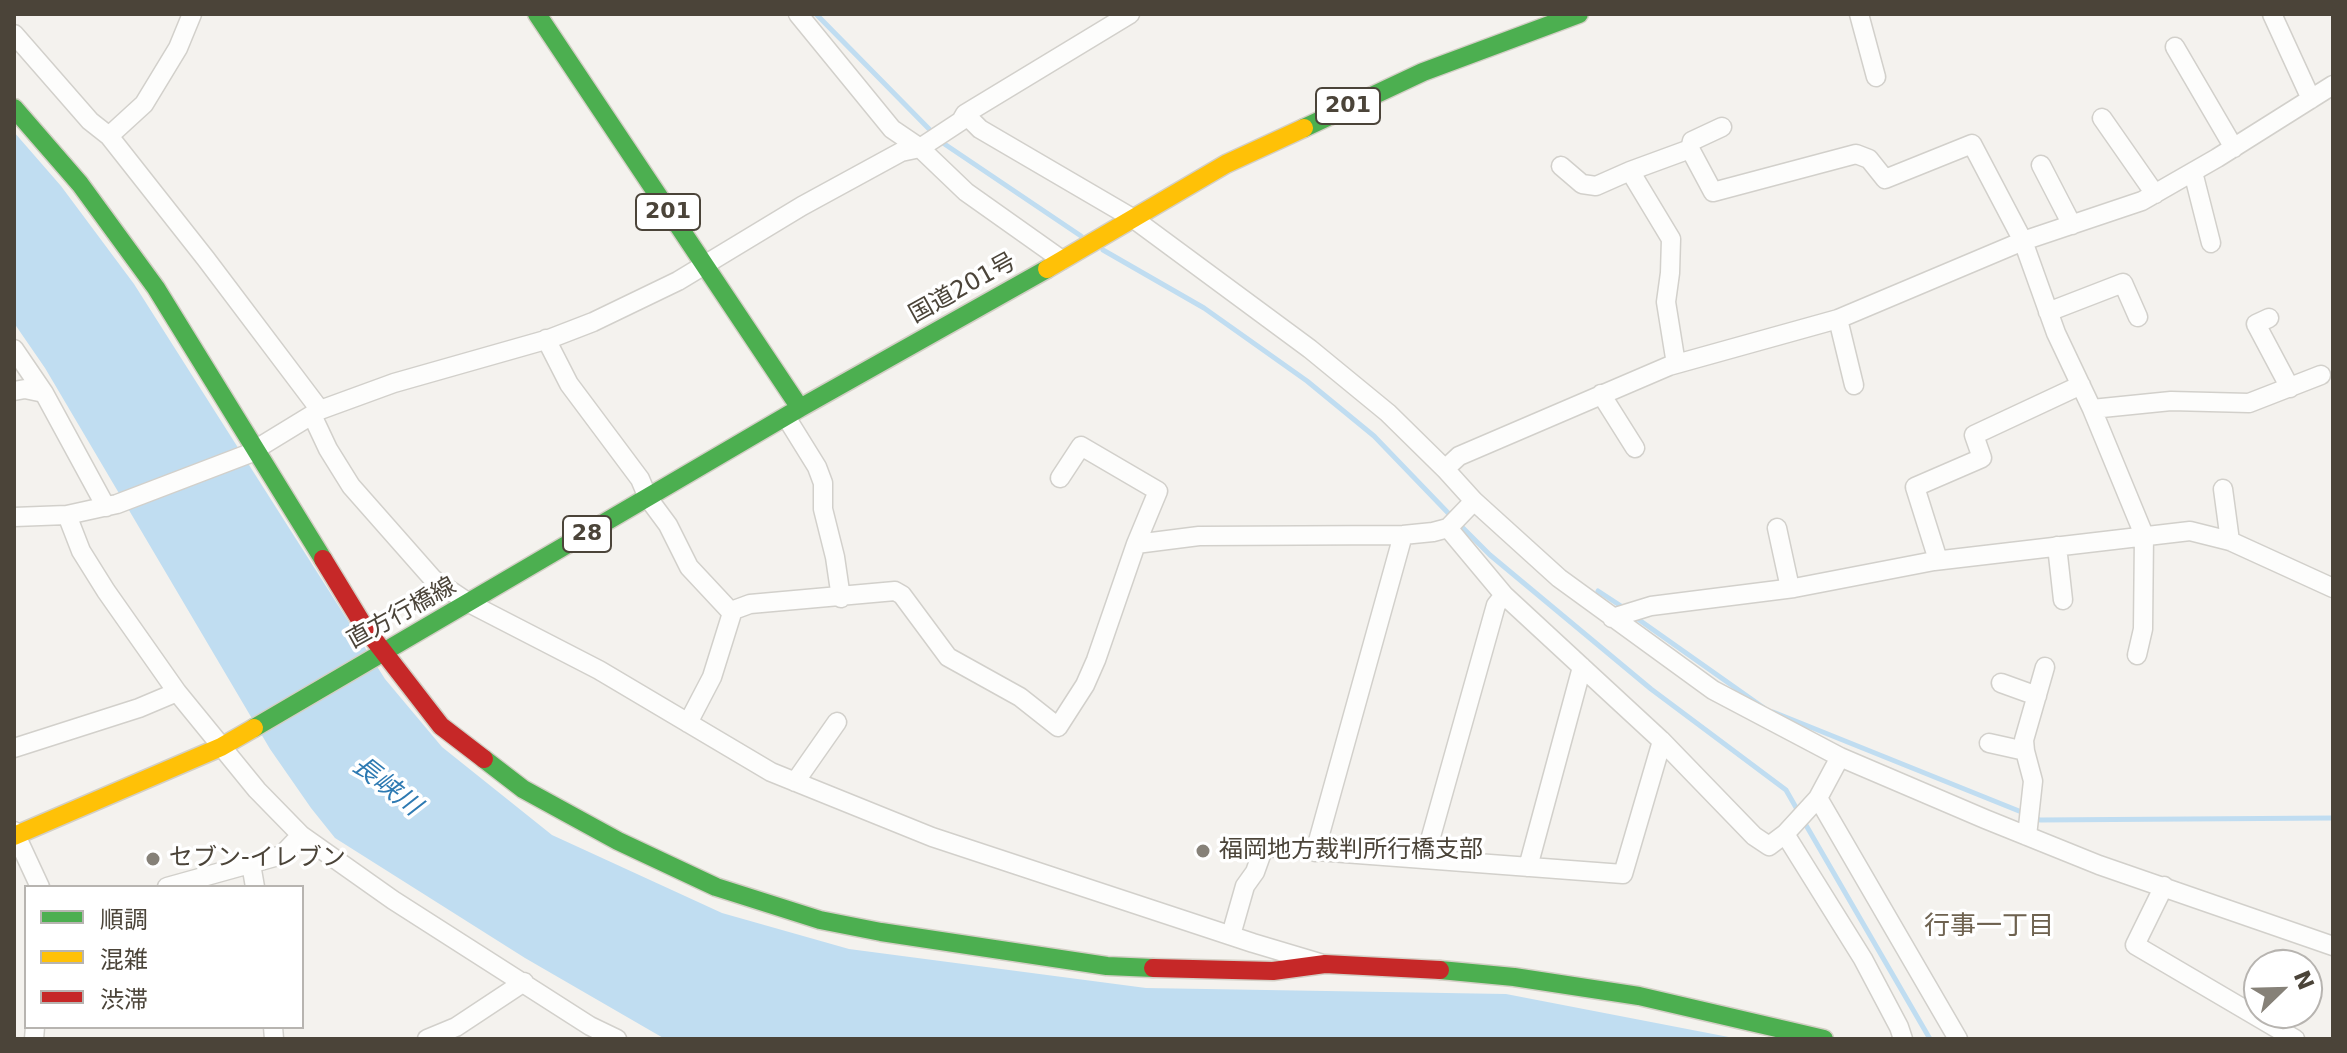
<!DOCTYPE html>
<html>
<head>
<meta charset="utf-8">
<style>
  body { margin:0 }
  #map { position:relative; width:2347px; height:1053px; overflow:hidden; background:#f4f2ee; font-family:"DejaVu Sans","Noto Sans JP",sans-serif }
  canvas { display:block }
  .frame { position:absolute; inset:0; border:16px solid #4b4439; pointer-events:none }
  .legend { position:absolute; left:24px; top:885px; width:280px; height:144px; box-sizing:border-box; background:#fff; border:2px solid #b7b4b0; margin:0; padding:10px 14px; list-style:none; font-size:24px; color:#4b4439 }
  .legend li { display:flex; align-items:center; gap:16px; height:40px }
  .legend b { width:40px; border:2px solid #b7b4b0 }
  .north { position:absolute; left:2243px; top:949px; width:80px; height:80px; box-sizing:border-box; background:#fff; border:2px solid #b7b4b0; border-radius:50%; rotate:67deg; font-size:22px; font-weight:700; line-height:32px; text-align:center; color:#4b4439 }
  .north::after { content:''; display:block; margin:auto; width:28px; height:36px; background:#868178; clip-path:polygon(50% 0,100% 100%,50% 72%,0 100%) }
</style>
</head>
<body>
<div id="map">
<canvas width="2347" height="1053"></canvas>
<div class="frame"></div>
<ul class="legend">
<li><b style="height:10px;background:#4caf50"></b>順調</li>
<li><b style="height:10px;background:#ffc107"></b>混雑</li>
<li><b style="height:10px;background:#c62828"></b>渋滞</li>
</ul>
<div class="north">N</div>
</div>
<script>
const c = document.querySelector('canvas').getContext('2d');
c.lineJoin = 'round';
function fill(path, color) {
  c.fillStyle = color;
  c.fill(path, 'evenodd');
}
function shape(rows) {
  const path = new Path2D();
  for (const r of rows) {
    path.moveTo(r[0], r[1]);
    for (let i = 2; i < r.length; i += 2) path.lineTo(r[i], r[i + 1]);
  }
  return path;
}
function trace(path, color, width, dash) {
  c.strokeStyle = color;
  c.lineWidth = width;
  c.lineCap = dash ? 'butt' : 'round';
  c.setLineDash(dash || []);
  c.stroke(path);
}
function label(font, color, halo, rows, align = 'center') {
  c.font = font + ' "DejaVu Sans","Noto Sans JP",sans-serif';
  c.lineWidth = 7;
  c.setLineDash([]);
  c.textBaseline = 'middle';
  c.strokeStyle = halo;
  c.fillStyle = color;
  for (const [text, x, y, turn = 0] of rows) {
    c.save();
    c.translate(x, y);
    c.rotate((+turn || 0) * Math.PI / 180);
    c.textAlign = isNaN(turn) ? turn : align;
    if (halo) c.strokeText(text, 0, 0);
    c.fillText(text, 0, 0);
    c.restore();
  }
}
const water = shape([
  [14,132,61,186,134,284,385,679,442,747,552,835,722,913,849,949,1146,988,1506,994,1739,1039,665,1039,525,958,335,838,311,808,270,749,45,368,14,323]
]);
const stream = shape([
  [816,14,933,133],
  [940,141,1081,236],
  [1103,250,1204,308,1307,381,1374,436,1452,517],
  [1459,524,1490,555,1651,689,1786,790,1798,811],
  [1598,591,1624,608],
  [1635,617,1764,708],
  [1773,712,2024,813],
  [2033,817,2040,820,2333,818],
  [1803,820,1930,1039]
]);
const street = shape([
  [798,14,892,129,920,148,966,192,1062,260],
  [1859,14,1876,77],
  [2272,14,2311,99],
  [14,34,90,121,109,136,206,259,320,410],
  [2175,47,2234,148],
  [965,114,980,129,1134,219,1310,349,1388,413,1445,469,1474,501,1559,578,1713,690,1840,757,1985,819,2099,865,2333,946],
  [2102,118,2155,194],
  [109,136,144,104,178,48,192,14],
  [1690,149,1713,192,1856,154,1869,159,1885,179,1972,144,2023,241,2056,333,2092,409,2144,535,2143,629,2137,655],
  [2041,165,2072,225],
  [1561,166,1582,184,1596,186,1630,171,1671,239,1670,273,1666,302,1676,364],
  [1630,171,1690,149,1692,141,1722,127],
  [2193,172,2211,243],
  [2048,312,2123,283,2138,317],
  [2269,318,2256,324,2290,388],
  [1838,319,1854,385],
  [546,339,569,384,640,479,648,498,668,525,689,567,732,613,712,677,688,723],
  [14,349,44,393,106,507],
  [14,391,25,389,44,393],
  [1601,394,1635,448],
  [2092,409,2171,401,2249,403,2321,375],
  [312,415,328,449,351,486,433,579,469,603,599,670,771,772,932,837,1253,943,1320,963],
  [786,417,817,467,823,483,823,509,835,557,841,598],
  [1445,469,1459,456,1669,366,1838,319,2023,241,2142,201,2217,158,2333,85],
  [1060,478,1081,446,1158,491,1136,544],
  [2223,489,2230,541],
  [67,515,81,551,106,591,177,692,257,790,301,835,393,900,590,1026,617,1039],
  [14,517,67,515,117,504,248,454,320,410,394,383,549,339,593,322,678,281,802,206,901,152,920,148,961,121,965,114,1130,14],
  [1448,528,1504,595,1662,741,1754,836,1769,846,1785,834,1818,798,1840,757],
  [1777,528,1790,588],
  [2057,546,2063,600],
  [1938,560,1915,487,1982,458,1974,435,2081,385],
  [731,611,750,604,895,591,902,595,948,657,1020,697,1058,727,1085,685,1096,660,1136,544,1199,536,1403,535,1433,532,1448,528,1474,501],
  [1612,618,1651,606,1794,588,1934,561,2190,531,2230,541,2333,588],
  [2001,683,2037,696],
  [1989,743,2025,751,2033,781,2027,836],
  [14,748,139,708,177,692],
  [2025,751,2024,740,2045,667],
  [795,782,837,722],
  [1818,798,1958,1039],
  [14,831,40,887],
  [1785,834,1863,959,1899,1027,1903,1039],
  [1315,852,1403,535],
  [1425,858,1496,605,1504,595],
  [251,864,255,887],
  [1528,867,1582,667],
  [2164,886,2135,945,2295,1039],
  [167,887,282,855,301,835],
  [1231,935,1245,886,1255,872,1264,847,1623,874,1662,741],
  [273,1027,274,1039],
  [34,1039,35,1027],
  [427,1039,456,1027,524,982]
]);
const fast = shape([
  [537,14,800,408,1047,269],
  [14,108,80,184,156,288,323,559],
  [1304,128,1423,72,1579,14],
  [254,728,800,408],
  [484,759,523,789,618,841,716,887,820,920,881,932,1107,966,1153,968],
  [1440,970,1514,977,1639,996,1824,1039]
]);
const slow = shape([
  [1047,269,1226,164,1304,128],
  [14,836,221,747,254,728]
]);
const jam = shape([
  [323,559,365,628,441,726,484,759],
  [1153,968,1273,971,1325,964,1440,970]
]);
const markers = [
  [1203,851,8,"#868178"],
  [153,859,8,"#868178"]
];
const shields = [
  [1348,106,64],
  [668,212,64],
  [587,534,48]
];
const shieldNames = [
  ["201",1348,106],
  ["201",668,212],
  ["28",587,534]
];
const streetNames = [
  ["国道201号",963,289,-29],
  ["直方行橋線",402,614,-29]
];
const poiNames = [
  ["福岡地方裁判所行橋支部",1219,851],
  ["セブン-イレブン",169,859]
];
const waterNames = [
  ["長峡川",386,787,38]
];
const neighbourhoodNames = [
  ["行事一丁目",1989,927]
];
fill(water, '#c0ddf1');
trace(stream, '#c0ddf1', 5);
trace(street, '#d2d0cb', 21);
trace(fast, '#d3cfc5', 21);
trace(slow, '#d3cfc5', 21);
trace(jam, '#d3cfc5', 21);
trace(street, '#fdfdfc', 18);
trace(fast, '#4caf50', 18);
trace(slow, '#ffc107', 18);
trace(jam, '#c62828', 18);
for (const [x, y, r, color] of markers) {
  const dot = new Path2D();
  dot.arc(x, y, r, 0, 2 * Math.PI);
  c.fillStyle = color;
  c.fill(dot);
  trace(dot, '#fff', 3);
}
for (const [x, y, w] of shields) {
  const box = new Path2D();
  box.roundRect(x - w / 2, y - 18, w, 36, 6);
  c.fillStyle = '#fff';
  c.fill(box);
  trace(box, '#4b4439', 2);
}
label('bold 22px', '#4b4439', null, shieldNames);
label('24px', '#4b4439', '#fff', streetNames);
label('24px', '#4b4439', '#fff', poiNames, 'left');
label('italic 26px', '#2e7ab2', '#fff', waterNames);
label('26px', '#6e6250', '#fff', neighbourhoodNames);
</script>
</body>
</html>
